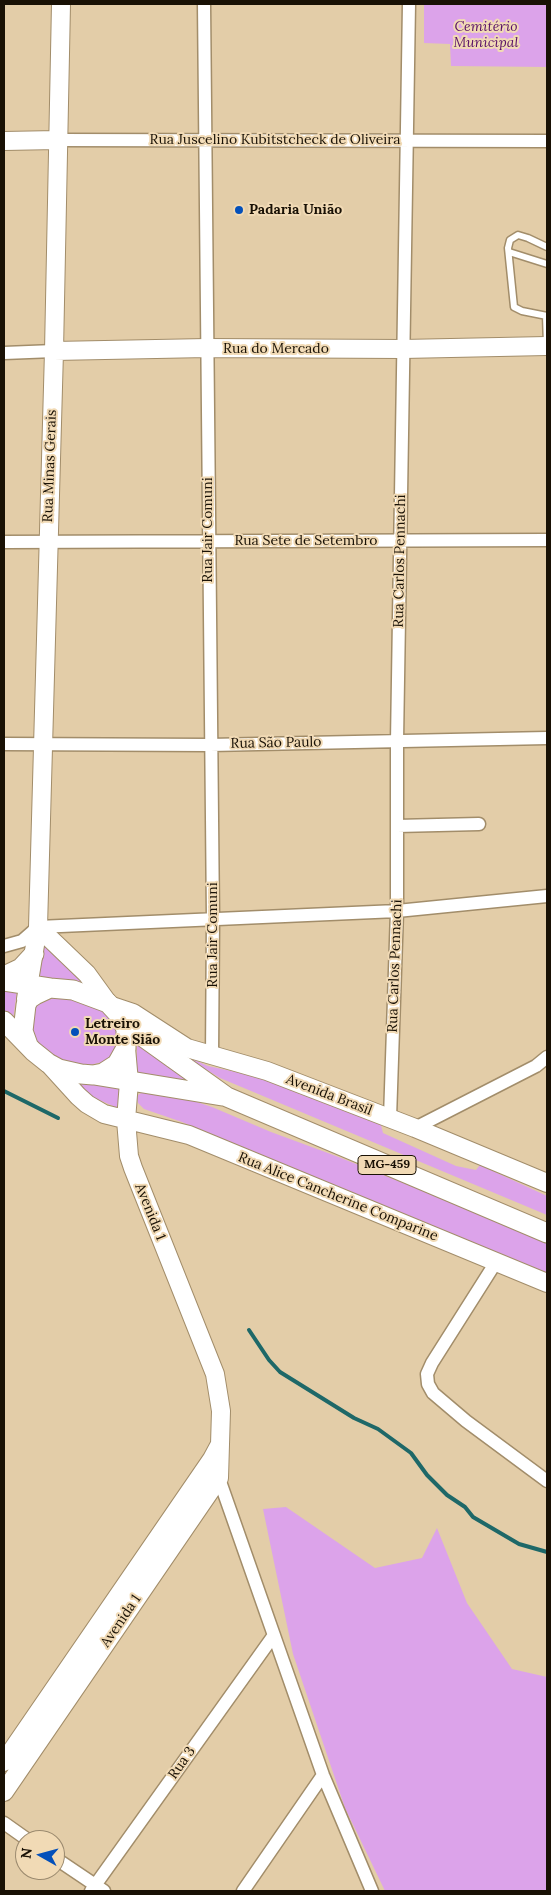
<!DOCTYPE html>
<html>
<head>
<meta charset="utf-8">
<style>
  body { margin:0 }
  #map { position:relative; width:551px; height:1895px; overflow:hidden; background:#e3cda8; font-family:Lora,serif }
  canvas { display:block }
  .frame { position:absolute; inset:0; border:5px solid #191105; pointer-events:none }
  .north { position:absolute; left:15px; top:1830px; width:50px; height:50px; box-sizing:border-box; background:#f1dab5; border:1px solid #9b8a6f; border-radius:50%; rotate:277deg; font-size:14px; font-weight:700; line-height:20px; text-align:center; color:#191105 }
  .north::after { content:''; display:block; margin:auto; width:18px; height:22px; background:#0450ba; clip-path:polygon(50% 0,100% 100%,50% 72%,0 100%) }
</style>
</head>
<body>
<div id="map">
<canvas width="551" height="1895"></canvas>
<div class="frame"></div>
<div class="north">N</div>
</div>
<script>
const c = document.querySelector('canvas').getContext('2d');
c.lineJoin = 'round';
function fill(path, color) {
  c.fillStyle = color;
  c.fill(path, 'evenodd');
}
function shape(rows) {
  const path = new Path2D();
  for (const r of rows) {
    path.moveTo(r[0], r[1]);
    for (let i = 2; i < r.length; i += 2) path.lineTo(r[i], r[i + 1]);
  }
  return path;
}
function trace(path, color, width, dash) {
  c.strokeStyle = color;
  c.lineWidth = width;
  c.lineCap = dash ? 'butt' : 'round';
  c.setLineDash(dash || []);
  c.stroke(path);
}
function label(font, color, halo, rows, align = 'center') {
  c.font = font + ' Lora,serif';
  c.lineWidth = 4;
  c.setLineDash([]);
  c.textBaseline = 'middle';
  c.strokeStyle = halo;
  c.fillStyle = color;
  for (const [text, x, y, turn = 0] of rows) {
    c.save();
    c.translate(x, y);
    c.rotate((+turn || 0) * Math.PI / 180);
    c.textAlign = isNaN(turn) ? turn : align;
    if (halo) c.strokeText(text, 0, 0);
    c.fillText(text, 0, 0);
    c.restore();
  }
}
const green = shape([
  [424,4,547,4,547,67,451,66,450,44,424,43],
  [42,938,91,988,36,979],
  [4,989,17,991,13,1019,4,1011],
  [65,997,76,999,98,1008,108,1015,115,1026,119,1037,117,1046,113,1054,106,1061,86,1066,58,1060,43,1050,36,1040,31,1028,35,1006,53,998],
  [137,1042,204,1089,136,1077],
  [179,1053,208,1066,268,1079,381,1125,383,1133,456,1166,476,1170,480,1165,547,1196,547,1215,220,1078],
  [71,1080,122,1089,120,1109,90,1096],
  [143,1092,194,1101,212,1107,271,1132,336,1156,411,1186,547,1243,547,1276,182,1122,144,1109,138,1103,137,1099,138,1095],
  [286,1507,375,1568,422,1558,437,1528,467,1603,512,1669,547,1677,547,1891,385,1891,345,1808,293,1654,263,1509]
]);
const stream = shape([
  [4,1091,58,1118],
  [249,1330,269,1360,280,1372,354,1418,378,1429,411,1453,427,1475,447,1495,465,1507,473,1517,519,1544,547,1552]
]);
const lane = shape([
  [547,247,528,238,518,235,510,240,508,248,514,307,522,311,547,316],
  [509,252,547,264],
  [546,316,547,345]
]);
const street = shape([
  [204,4,213,919,212,1056],
  [57,140,547,141],
  [4,353,54,351],
  [4,542,547,540],
  [4,744,210,745,547,738],
  [397,826,479,824],
  [4,946,22,941,38,927,397,911,547,896],
  [390,1118,397,911,397,741,409,4],
  [415,1128,536,1066,547,1057],
  [496,1262,432,1363,427,1374,428,1384,433,1393,466,1421,547,1481],
  [217,1473,323,1775,372,1891],
  [4,1823,28,1840],
  [55,1858,104,1891],
  [91,1891,274,1635],
  [243,1891,323,1775]
]);
const secondary = shape([
  [4,141,57,140],
  [54,351,207,348,403,349,547,346],
  [38,927,87,974,108,1003],
  [26,999,38,927,54,351,61,4],
  [112,1006,133,1013,187,1048,267,1071,415,1128,547,1183],
  [48,1063,78,1096,87,1104,104,1114,189,1135,547,1283],
  [4,1762,212,1459,219,1446],
  [4,1792,219,1478,221,1411,215,1374,133,1168,129,1156,126,1120,129,1082,126,1048]
]);
const primary = shape([
  [4,976,21,968,34,954],
  [4,981,50,988],
  [4,1021,33,1051,48,1063,59,1069,81,1074,93,1075,103,1073,117,1064,126,1048,126,1029,120,1016,108,1003,73,990,50,988,35,995,29,999,26,1005,23,1031,28,1045],
  [125,1024,227,1097,547,1233],
  [94,1075,222,1096]
]);
const markers = [
  [239,210,5,"#0450ba"],
  [75,1032,5,"#0450ba"]
];
const shields = [
  [387,1165,58]
];
const shieldNames = [
  ["MG-459",387,1165]
];
const parkNames = [
  ["Cemitério",486,27],
  ["Municipal",486,43]
];
const streetNames = [
  ["Rua Juscelino Kubitstcheck de Oliveira",275,140],
  ["Rua do Mercado",276,349],
  ["Rua Minas Gerais",50,466,-88],
  ["Rua Jair Comuni",208,530,-90],
  ["Rua Sete de Setembro",306,541],
  ["Rua Carlos Pennachi",400,561,-89],
  ["Rua São Paulo",276,743,-1],
  ["Rua Jair Comuni",213,935,-90],
  ["Rua Carlos Pennachi",395,966,-88],
  ["Avenida Brasil",329,1095,21],
  ["Rua Alice Cancherine Comparine",338,1197,22],
  ["Avenida 1",150,1212,68],
  ["Avenida 1",121,1621,-56],
  ["Rua 3",182,1763,-55]
];
const poiNames = [
  ["Padaria União",249,210],
  ["Letreiro",85,1024],
  ["Monte Sião",85,1040]
];
fill(green, '#dca3ea');
trace(stream, '#1e6868', 4);
trace(lane, '#a28d6a', 9);
trace(street, '#a28d6a', 15);
trace(secondary, '#a28d6a', 20);
trace(primary, '#a28d6a', 21);
trace(lane, '#fff', 6);
trace(street, '#fff', 12);
trace(secondary, '#fff', 18);
trace(primary, '#fff', 19);
for (const [x, y, r, color] of markers) {
  const dot = new Path2D();
  dot.arc(x, y, r, 0, 2 * Math.PI);
  c.fillStyle = color;
  c.fill(dot);
  trace(dot, '#f1dab5', 2);
}
for (const [x, y, w] of shields) {
  const box = new Path2D();
  box.roundRect(x - w / 2, y - 9.5, w, 19, 4);
  c.fillStyle = '#f1dab5';
  c.fill(box);
  trace(box, '#191105', 1);
}
label('bold 12px', '#191105', null, shieldNames);
label('italic 14px', '#581067', '#f1dab5', parkNames);
label('14px', '#191105', '#f1dab5', streetNames);
label('bold 14px', '#191105', '#f1dab5', poiNames, 'left');
</script>
</body>
</html>
